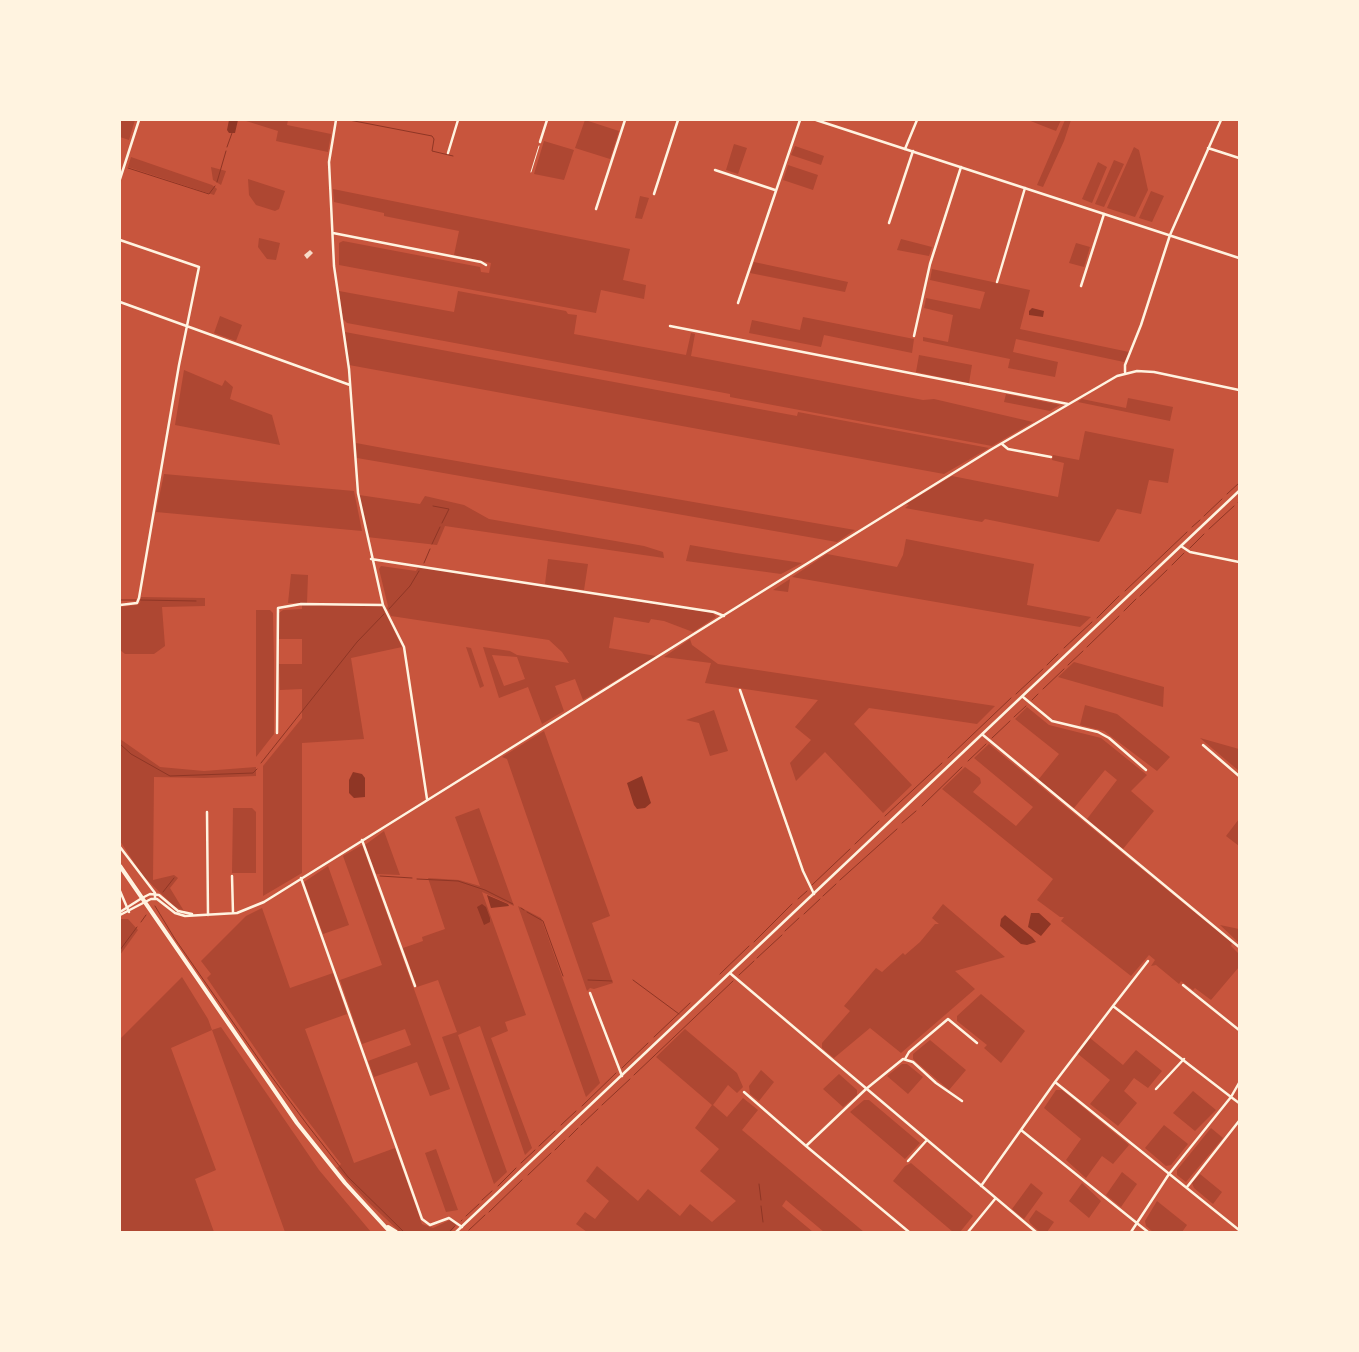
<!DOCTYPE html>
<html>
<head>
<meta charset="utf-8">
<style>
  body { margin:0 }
  #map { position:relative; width:1359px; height:1352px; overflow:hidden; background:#c8553d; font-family:"Nunito Sans",sans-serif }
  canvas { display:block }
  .frame { position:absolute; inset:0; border:121px solid #fff3e0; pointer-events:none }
</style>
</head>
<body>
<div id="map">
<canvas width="1359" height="1352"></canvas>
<div class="frame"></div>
</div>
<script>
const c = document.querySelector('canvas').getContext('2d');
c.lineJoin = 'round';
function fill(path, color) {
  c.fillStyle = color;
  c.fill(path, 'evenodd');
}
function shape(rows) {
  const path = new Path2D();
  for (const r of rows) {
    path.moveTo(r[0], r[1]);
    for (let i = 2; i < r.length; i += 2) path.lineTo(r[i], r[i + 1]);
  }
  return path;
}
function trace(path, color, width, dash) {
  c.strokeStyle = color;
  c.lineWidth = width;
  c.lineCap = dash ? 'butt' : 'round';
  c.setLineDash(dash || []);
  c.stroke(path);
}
const green = shape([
  [120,120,135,120,129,140,120,137],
  [243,120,288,120,287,125,331,134,328,152,276,141,278,131],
  [585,120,619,131,610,159,575,148],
  [1028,120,1061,120,1056,131],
  [1065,120,1071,120,1064,141,1043,187,1037,185],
  [544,141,574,150,564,180,534,174],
  [734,144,747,148,738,174,726,170],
  [795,146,824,156,821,165,791,155],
  [1134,147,1139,150,1148,190,1135,217,1107,208],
  [131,157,212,185,217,189,214,195,128,167],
  [1114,160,1124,164,1104,207,1095,204],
  [1098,162,1107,167,1092,203,1082,199],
  [788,165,818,175,813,190,783,180],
  [211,167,226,171,221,185,213,180],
  [248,179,285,191,279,209,275,211,256,205,249,195],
  [333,189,630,249,623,280,646,285,644,299,601,290,596,313,339,265,339,243,343,241,480,267,481,272,489,273,491,263,454,255,459,231,384,216,384,213,334,202],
  [1151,191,1164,196,1152,222,1139,218],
  [640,196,649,198,642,219,635,218],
  [259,238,280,243,276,260,267,259,258,247],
  [901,239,932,247,929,256,897,250],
  [1076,243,1090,247,1084,267,1069,263],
  [754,262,848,282,845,292,750,273],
  [932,269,1030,290,1020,329,1129,352,1124,362,1016,339,1013,352,1058,362,1055,377,1008,368,1010,359,923,341,923,337,948,342,953,315,924,308,926,298,980,309,985,292,930,280],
  [339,291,454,312,458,291,529,304,566,311,568,314,577,315,574,334,686,355,691,333,695,334,691,356,923,400,934,399,1033,422,992,446,730,397,730,394,347,323,343,319],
  [220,316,242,325,236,341,214,333],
  [803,317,914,339,912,353,824,335,821,347,749,333,752,320,800,330],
  [345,332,797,416,798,412,989,448,944,474,349,365],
  [919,355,972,365,969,383,916,372],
  [184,370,222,386,225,380,233,387,230,399,272,415,280,445,175,425],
  [1006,394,1060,405,1050,411,1004,402],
  [1128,398,1173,407,1170,421,1078,402,1082,399,1126,408],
  [1085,431,1174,449,1168,483,1149,480,1141,514,1117,509,1099,542,985,519,982,522,905,508,909,505,906,504,952,476,1058,497,1064,463,1052,460,1053,455,1079,460],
  [356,443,399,451,855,530,837,542,392,464,357,458],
  [164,474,354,491,362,531,156,512],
  [359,495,420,504,425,496,464,505,489,519,644,546,663,552,664,558,445,526,437,545,367,537],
  [906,539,1034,564,1027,605,1091,617,1080,627,792,577,827,554,897,567,903,555],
  [690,545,736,553,802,563,781,574,686,561],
  [548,559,588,564,584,590,545,584],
  [381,566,416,571,418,567,713,613,716,617,693,632,664,621,651,619,649,623,614,617,609,648,656,656,583,700,575,679,555,686,564,711,542,724,528,687,499,698,483,647,510,651,517,655,569,663,562,652,549,640,391,616,387,608,388,606,379,569],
  [492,655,517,657,525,679,504,686],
  [291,574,308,575,307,603,288,603],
  [790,579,788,592,773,590],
  [141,597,205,598,205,606,162,607,165,646,154,654,125,654,120,650,120,607,137,605,140,603],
  [302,605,382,606,402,647,351,658,364,739,302,743,302,873,263,896,263,766,302,718,302,689,280,690,279,664,302,664,302,639,279,639,279,613,283,610,302,609],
  [256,610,270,610,273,613,274,661,274,734,256,757],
  [690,639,692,645,718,664,995,706,977,724,869,708,854,724,912,785,883,813,825,752,796,781,790,763,811,740,795,727,818,700,705,683,711,663,664,657],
  [466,647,471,648,484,686,480,688],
  [1074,662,1164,687,1163,707,1058,677],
  [1085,705,1117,714,1170,757,1157,771,1104,731,1080,725],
  [1027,707,1049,725,1101,738,1147,775,1131,791,1154,811,1123,849,1087,819,1117,780,1105,770,1074,808,1038,780,1059,754,1015,719],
  [714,710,728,751,710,756,699,723,686,720],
  [544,731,610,916,592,923,613,983,594,989,590,988,587,991,507,759,502,757],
  [1200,738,1239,749,1239,771],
  [120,739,160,767,204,771,256,767,256,776,204,778,154,777,153,880,174,875,178,878,170,888,184,911,174,906,143,876,120,841],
  [989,744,1232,943,1231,946,1239,954,1239,967,1211,1000,1195,988,1193,990,1181,981,1179,984,1156,965,1151,966,1155,960,1149,955,1131,976,1061,921,1064,917,1060,917,1037,900,1053,879,942,789,965,767,980,778,981,783,973,792,1016,826,1033,807,974,758],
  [233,808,252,808,256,812,256,873,232,873],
  [479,808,514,906,482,892,526,1015,505,1022,508,1031,491,1038,532,1148,525,1155,480,1026,458,1035,507,1172,494,1184,442,1037,457,1032,438,980,417,987,403,948,423,941,422,937,445,929,428,878,459,880,480,886,455,817],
  [1239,819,1239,846,1226,836],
  [384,831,400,875,376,874,365,845],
  [362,845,450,1089,430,1096,417,1062,374,1077,368,1061,411,1045,405,1029,362,1044,340,980,382,965,343,856],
  [328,866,349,925,323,934,304,882],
  [943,904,1005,957,955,971,975,989,901,1053,870,1028,834,1058,822,1048,822,1043,850,1011,844,1006,876,968,882,972,903,953,905,955,920,942,935,924,939,924,932,918],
  [518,906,541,918,600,1083,586,1097],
  [262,908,290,988,333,973,347,1014,305,1029,354,1163,395,1148,422,1224,433,1228,450,1220,456,1225,451,1232,400,1232,369,1203,337,1168,341,1164,281,1086,207,978,211,974,201,961,246,916],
  [120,919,128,919,138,930,120,955],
  [1220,925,1239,929,1239,943],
  [182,977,208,1019,212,1030,221,1027,319,1170,371,1232,285,1232,212,1030,171,1048,216,1170,195,1179,214,1232,120,1232,120,1039],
  [981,994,1025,1031,1001,1063,984,1048,987,1045,957,1021,957,1016],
  [685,1029,737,1073,743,1087,737,1093,728,1085,713,1105,727,1117,743,1098,758,1110,742,1130,864,1232,824,1232,786,1200,782,1206,813,1232,587,1232,576,1224,585,1212,595,1219,609,1201,586,1181,597,1166,638,1201,648,1189,680,1216,690,1204,712,1222,736,1201,700,1171,719,1149,695,1128,712,1105,656,1057],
  [1090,1038,1123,1065,1136,1050,1162,1071,1148,1088,1134,1078,1124,1091,1137,1103,1118,1126,1090,1104,1110,1080,1078,1054],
  [930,1040,966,1070,949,1090,913,1059,913,1054],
  [902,1064,907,1064,923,1077,908,1094,887,1076],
  [761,1070,774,1082,759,1101,750,1094,749,1086],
  [839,1074,857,1090,857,1095,843,1107,823,1089],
  [1056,1090,1062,1090,1129,1145,1113,1164,1102,1156,1086,1178,1066,1160,1081,1139,1044,1108],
  [1193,1091,1216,1110,1195,1131,1173,1113],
  [864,1100,869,1100,920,1143,905,1159,850,1112],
  [1164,1125,1188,1144,1171,1165,1166,1166,1145,1148],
  [1211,1128,1223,1138,1186,1182,1177,1175,1177,1170],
  [436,1149,450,1188,458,1210,446,1212,425,1153],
  [911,1163,973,1216,960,1232,953,1232,893,1181,905,1166],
  [1122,1172,1137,1184,1121,1207,1106,1195],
  [1200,1174,1222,1192,1213,1204,1194,1188,1192,1183],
  [1031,1183,1043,1193,1024,1219,1012,1209],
  [1082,1183,1101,1201,1089,1218,1069,1201],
  [1157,1201,1187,1225,1182,1232,1153,1232,1146,1226,1145,1221],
  [1036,1210,1054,1222,1047,1232,1040,1232,1030,1223,1029,1220]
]);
const water = shape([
  [229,120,238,120,235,133,229,133,227,130],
  [1032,308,1044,311,1043,317,1029,315,1029,311],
  [353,772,362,774,365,778,365,797,354,798,349,793,349,780],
  [642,776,651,803,645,808,637,809,634,805,627,783],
  [487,895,508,904,509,906,491,908],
  [482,904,486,907,490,918,490,922,484,925,477,907],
  [1031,913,1039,913,1051,924,1041,936,1028,927],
  [1005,915,1032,937,1036,942,1027,945,1021,944,1000,926,1001,919]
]);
const stream = shape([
  [349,120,432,136,434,139,432,151,453,156],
  [227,147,232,133],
  [128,168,209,194,215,186],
  [217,182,226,151],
  [1227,494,1239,483],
  [1238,502,1239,501],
  [433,506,449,509,442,523],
  [1204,516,1222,499],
  [1192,527,1200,520],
  [1209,529,1234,506],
  [432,544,440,527],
  [1190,548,1204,534],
  [424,563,430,549],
  [1172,565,1184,553],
  [1125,591,1187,532],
  [1140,596,1167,570],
  [120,600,136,600],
  [140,600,196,601],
  [389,609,410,586,419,571],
  [1124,611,1136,599],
  [1097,618,1119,596],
  [1087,647,1119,616],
  [1064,648,1092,622],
  [1047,665,1058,654],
  [1068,665,1083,651],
  [1043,689,1064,669],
  [1016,694,1043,669],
  [1032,700,1038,694],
  [1014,717,1026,706],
  [992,738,1010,721],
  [120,744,131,754,170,776,253,773,257,769],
  [948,758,1011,698],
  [968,761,986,744],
  [261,763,357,642,384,614],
  [922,806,962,767],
  [885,816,942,763],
  [902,823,916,811],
  [855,844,879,821],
  [380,876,412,878],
  [417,879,458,881,485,890,513,904],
  [840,880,897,829],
  [812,885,850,849],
  [163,892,174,878],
  [823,896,836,884],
  [798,899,807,891],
  [155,906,175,939,260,1061,309,1127,348,1177,404,1232],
  [521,908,524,910],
  [527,912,543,921,563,976],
  [804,914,820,899],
  [141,922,146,915],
  [785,931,799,918],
  [754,942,792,904],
  [120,950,137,927],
  [757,958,782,935],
  [720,974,749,946],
  [739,975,754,961],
  [588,980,612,981],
  [633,980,679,1014],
  [654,1037,690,1003],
  [622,1068,648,1043],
  [634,1075,733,981],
  [602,1105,630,1079],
  [582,1106,616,1073],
  [561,1125,576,1111],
  [581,1125,598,1109],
  [569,1137,578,1128],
  [539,1146,555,1131],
  [555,1150,565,1140],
  [521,1163,535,1150],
  [528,1175,551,1153],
  [759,1184,761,1200],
  [498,1186,516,1168],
  [482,1200,492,1191],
  [761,1206,763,1222],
  [489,1212,522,1180],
  [466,1216,479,1204],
  [461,1221,462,1220],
  [469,1230,485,1215],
  [449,1232,455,1226]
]);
const building = shape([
  [310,250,313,253,307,259,304,255]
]);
const path = shape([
  [531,172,539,146]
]);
const minor = shape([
  [336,120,329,162,334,266,349,369,358,493,383,605,404,647,427,799],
  [540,142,547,120],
  [1208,148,1239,158],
  [905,149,917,120],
  [448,153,458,120],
  [715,170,775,190],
  [120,179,139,120],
  [654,194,678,120],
  [596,209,625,120],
  [889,223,913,151],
  [333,233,481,262,486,265],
  [120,240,199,267,179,365,139,598,137,603,120,605],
  [997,282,1025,188],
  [1081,286,1104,214],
  [120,302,350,385],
  [738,303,800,120],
  [670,326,1068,404],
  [914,336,930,264,961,167],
  [1125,372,1125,365,1141,325,1170,235,1221,120],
  [1002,444,1008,449,1051,457],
  [1181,546,1190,552,1239,562],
  [371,559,714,612,724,616],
  [740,690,803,871,814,894],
  [1023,697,1052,721,1098,732,1109,738,1146,770],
  [277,733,278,608,301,604,383,605],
  [983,735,1239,947],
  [1203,745,1239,776],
  [207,812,208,915],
  [362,840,415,986],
  [120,847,155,893,155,898],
  [232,876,233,913],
  [301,878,422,1219,430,1225,449,1218,462,1227],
  [120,891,129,912],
  [142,898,150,894,159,895,178,911,192,914],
  [145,902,151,899,157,899,175,913,185,916,237,913,264,902,766,589,992,449,1117,376,1137,371,1154,372,1239,390],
  [1148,961,1113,1006,1231,1097,1239,1083],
  [731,974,1036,1232],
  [1183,985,1239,1030],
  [590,993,622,1076],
  [905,1059,909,1052,948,1019,977,1043],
  [1055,1082,1113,1006],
  [1156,1089,1184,1059],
  [744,1092,806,1146],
  [1021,1130,1148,1232],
  [908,1161,927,1140],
  [981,1186,1055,1082,1239,1230],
  [1187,1187,1239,1121],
  [909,1232,806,1146,866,1089,903,1059,913,1062,936,1083,962,1101],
  [968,1232,995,1199],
  [1131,1232,1169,1174,1231,1097,1239,1103]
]);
const tertiary = shape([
  [816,120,1239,258],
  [120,912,142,898],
  [120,915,145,902],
  [456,1232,1239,491]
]);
const primary = shape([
  [120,866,297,1123,345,1183,390,1232],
  [388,1227,396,1232]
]);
fill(green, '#ae4732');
fill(water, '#8f3625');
trace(stream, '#8f3625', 1);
fill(building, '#f7dbc8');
trace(path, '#fff3e0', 1);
trace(minor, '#fff3e0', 2.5);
trace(tertiary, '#fff3e0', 2.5);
trace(primary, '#fff3e0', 4);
</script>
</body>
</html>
